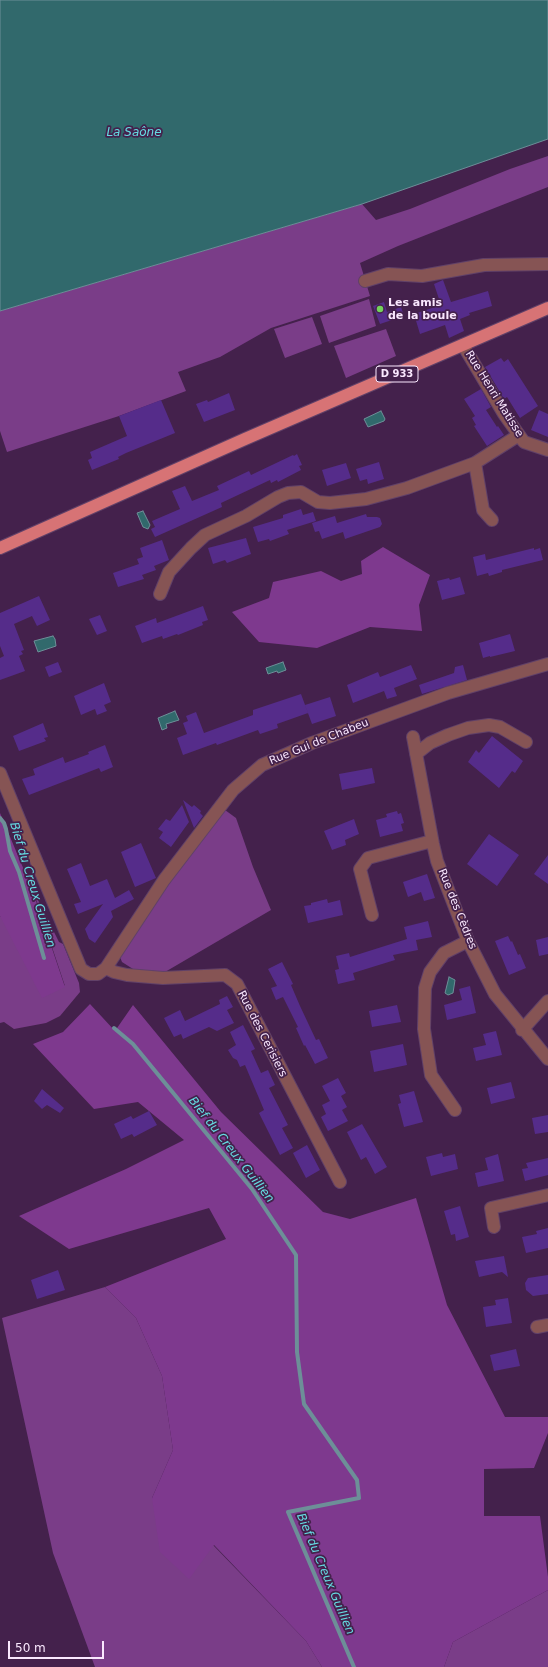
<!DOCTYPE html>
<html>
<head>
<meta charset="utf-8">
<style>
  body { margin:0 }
  #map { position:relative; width:548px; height:1667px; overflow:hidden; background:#44214c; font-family:"DejaVu Sans",sans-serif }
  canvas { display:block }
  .scale { position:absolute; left:8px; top:1641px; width:96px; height:18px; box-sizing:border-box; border:2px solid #fae8fe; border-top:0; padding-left:5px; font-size:12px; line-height:14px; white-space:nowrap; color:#fae8fe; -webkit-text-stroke:3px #44214c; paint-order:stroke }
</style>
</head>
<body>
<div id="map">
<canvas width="548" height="1667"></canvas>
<div class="scale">50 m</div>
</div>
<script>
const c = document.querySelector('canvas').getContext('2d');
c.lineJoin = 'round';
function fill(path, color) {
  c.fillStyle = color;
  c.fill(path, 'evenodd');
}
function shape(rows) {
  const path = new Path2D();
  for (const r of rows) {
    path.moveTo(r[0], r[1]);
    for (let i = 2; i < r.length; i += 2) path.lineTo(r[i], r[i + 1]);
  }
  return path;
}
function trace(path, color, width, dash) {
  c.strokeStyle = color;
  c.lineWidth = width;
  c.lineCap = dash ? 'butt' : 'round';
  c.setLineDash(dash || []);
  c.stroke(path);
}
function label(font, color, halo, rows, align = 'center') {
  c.font = font + ' "DejaVu Sans",sans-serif';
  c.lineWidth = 3.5;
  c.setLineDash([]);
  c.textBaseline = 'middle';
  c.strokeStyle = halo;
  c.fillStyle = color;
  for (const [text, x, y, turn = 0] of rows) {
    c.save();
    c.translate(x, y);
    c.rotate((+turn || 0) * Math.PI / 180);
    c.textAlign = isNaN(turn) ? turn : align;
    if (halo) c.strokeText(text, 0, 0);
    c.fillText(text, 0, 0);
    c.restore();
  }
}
const green = shape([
  [548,156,548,187,398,246,360,263,370,296,271,328,220,357,178,372,186,391,119,416,7,452,0,431,0,311,362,204,376,220,410,209,510,169],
  [369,299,376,326,329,343,320,316],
  [312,317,322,344,285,358,274,329],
  [386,329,396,356,346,378,334,346],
  [225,810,236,818,253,867,271,910,165,972,133,969,122,962,120,957,166,887],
  [33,890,59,942,63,944,79,983,80,992,60,1016,46,1023,14,1029,4,1022,0,1023,0,916,65,986],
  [105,1287,136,1318,162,1376,173,1450,152,1498,213,1545,306,1641,322,1667,95,1667,53,1553,2,1318],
  [548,1590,548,1667,444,1667,453,1642]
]);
const forest = shape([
  [383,547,430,575,419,605,422,631,370,627,317,648,259,642,232,612,269,598,273,582,321,571,341,581,362,574,361,561],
  [0,813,32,889,65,987,42,998,0,916],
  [90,1004,115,1031,133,1005,221,1112,323,1212,350,1219,416,1198,447,1305,505,1417,548,1417,548,1433,534,1468,484,1469,484,1516,540,1516,548,1577,548,1590,453,1642,444,1667,322,1667,306,1641,214,1545,189,1579,160,1552,152,1498,173,1450,162,1376,136,1318,105,1287,226,1239,209,1208,69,1249,19,1216,126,1169,184,1140,138,1102,94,1109,33,1044,63,1032]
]);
const water = shape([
  [0,0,548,0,548,139,362,204,0,311,0,0],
  [381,411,385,419,384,421,368,427,364,419,381,411],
  [143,511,150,525,148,529,143,527,137,513,143,511],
  [53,636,55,639,56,646,38,652,34,641,53,636],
  [283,662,286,670,278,673,277,671,268,674,266,668,283,662],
  [175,711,179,720,166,724,167,728,162,730,158,718,175,711],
  [449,977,455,980,453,993,448,995,445,993,449,977]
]);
const stream = shape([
  [0,818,4,823,6,829,10,851,19,872,44,958],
  [114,1028,133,1044,252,1189,296,1255,297,1352,304,1404,357,1480,359,1498,288,1512,354,1667]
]);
const building = shape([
  [443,280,451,302,488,291,492,306,469,313,470,315,460,319,464,331,449,338,445,325,420,334,414,314,441,305,434,284],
  [384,302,387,312,401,307,404,316,380,324,373,306],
  [501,358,504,362,508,359,538,406,520,418,507,397,504,399,485,367],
  [481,389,491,407,486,410,497,427,498,426,504,435,487,446,474,426,476,425,472,418,475,416,464,399],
  [229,393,235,410,204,422,196,404,207,400,208,402],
  [161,400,175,433,126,453,118,457,119,459,92,470,88,460,92,458,90,452,127,436,119,416],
  [539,410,548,414,548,437,531,430],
  [297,454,302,465,299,466,301,470,278,482,277,480,271,483,270,480,221,503,222,507,155,537,151,529,155,527,152,521,180,509,172,491,185,486,192,501,219,490,217,486,249,471,251,475,293,455,294,456],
  [379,462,384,479,368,484,367,479,360,481,356,469],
  [346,463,351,478,327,486,322,470],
  [301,509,303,515,313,512,316,521,287,530,289,534,270,541,269,539,258,542,253,527,283,518,283,515],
  [366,514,367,517,377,517,380,518,382,524,380,527,345,539,343,532,322,539,319,531,315,532,312,523,335,516,337,523],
  [246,538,251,554,227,563,225,560,213,564,208,548],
  [162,540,169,560,154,566,156,570,142,575,144,579,118,587,113,573,139,564,137,559,143,557,140,548],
  [534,548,534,550,540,548,543,560,502,570,502,572,489,576,488,573,477,576,473,557,485,554,486,560],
  [460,577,465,594,442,600,437,581,449,578,450,580],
  [39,596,50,620,37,626,32,616,14,624,24,650,21,651,23,654,19,656,25,671,0,680,0,658,4,656,0,646,0,613],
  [203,606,208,620,202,622,203,625,178,635,177,634,163,639,162,636,142,643,135,626,156,618,157,623],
  [100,615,107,631,97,635,89,619],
  [510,634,515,651,490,657,490,656,483,658,479,643],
  [58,662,62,672,49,677,45,667],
  [411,665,417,679,394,688,397,696,387,699,384,691,353,703,347,685,378,672,380,677],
  [463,665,467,680,422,694,419,685,454,673,455,667],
  [104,683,111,702,104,705,107,711,97,715,95,709,81,715,74,696],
  [301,694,308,713,277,724,278,728,260,734,258,730,217,745,216,743,183,755,177,738,187,734,183,723,188,721,186,716,196,712,204,733,253,715,253,710],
  [330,697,336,716,312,724,305,705],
  [43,723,48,737,44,738,46,741,19,751,13,736],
  [492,736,523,761,515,773,512,771,499,788,468,762,476,750,479,753],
  [105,745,113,767,101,772,99,768,29,795,22,779,35,775,33,769,63,757,65,763,89,754,88,752],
  [372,768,375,783,342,790,339,774],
  [183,800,192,807,194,805,201,811,200,813,203,816,194,828],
  [182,805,189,822,171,847,159,838,163,832,158,829,166,819,170,821],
  [397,811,398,814,401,813,404,823,401,824,403,831,380,837,376,820,387,817,386,814],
  [354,819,359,834,345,840,346,845,332,850,324,831],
  [489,834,519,855,497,886,467,864],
  [141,843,156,878,135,887,121,852],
  [548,855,548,884,534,874],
  [81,863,90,886,107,879,115,898,129,890,134,899,111,911,113,917,95,943,89,939,85,929,103,904,78,914,74,904,81,902,67,869],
  [427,874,435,898,424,901,421,892,408,897,403,882],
  [327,899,328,903,340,900,343,915,308,923,304,906,311,905,311,903],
  [428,921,432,937,416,940,418,950,393,955,395,960,353,973,355,980,338,984,335,970,339,969,336,956,349,953,350,957,407,939,404,927],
  [508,936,511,942,512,941,518,955,520,954,526,968,509,975,495,941],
  [548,937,548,954,539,956,536,940],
  [282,962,293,984,291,985,300,1006,316,1040,319,1039,328,1058,315,1064,305,1045,304,1046,296,1028,298,1027,283,997,276,1000,271,988,277,986,268,969],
  [470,986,476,1013,447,1020,444,1005,462,1000,459,989],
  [227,996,233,1007,227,1010,234,1023,217,1031,209,1027,183,1039,181,1034,174,1037,164,1018,180,1010,185,1021,220,1004,219,1000],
  [397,1005,401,1022,372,1027,369,1011],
  [243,1025,255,1049,251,1051,261,1073,268,1070,275,1085,269,1088,288,1125,282,1128,293,1148,280,1155,259,1113,264,1110,245,1065,240,1067,237,1060,233,1058,228,1050,236,1045,230,1032],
  [496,1031,502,1055,476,1061,473,1048,486,1045,483,1034],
  [403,1044,407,1065,374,1072,370,1051],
  [338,1078,346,1093,341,1096,347,1107,342,1110,348,1121,328,1131,321,1117,326,1114,322,1105,330,1101,322,1086],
  [511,1082,515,1098,491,1104,487,1088],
  [42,1089,64,1108,60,1113,47,1105,42,1109,34,1101],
  [414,1091,423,1122,404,1127,398,1104,401,1103,399,1095],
  [149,1111,157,1125,134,1137,132,1134,121,1139,114,1124,131,1116,133,1119],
  [548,1115,548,1132,535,1134,532,1118],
  [362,1124,387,1167,375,1174,366,1157,361,1160,347,1132],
  [307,1145,320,1170,306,1178,293,1153],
  [442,1153,443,1157,455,1154,458,1169,431,1176,426,1157],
  [498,1154,504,1181,478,1187,475,1173,488,1170,485,1158],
  [548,1158,548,1175,525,1181,522,1169,528,1168,526,1163],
  [460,1206,469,1237,456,1241,455,1234,451,1235,444,1211],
  [548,1228,548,1248,526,1253,522,1237,537,1234,536,1231],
  [504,1256,508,1277,502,1272,479,1277,475,1261],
  [58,1270,65,1290,37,1299,31,1280],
  [548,1275,548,1294,533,1296,526,1290,525,1283,528,1278],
  [508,1298,512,1323,486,1327,483,1307,496,1305,495,1300],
  [516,1349,520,1366,494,1371,490,1355]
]);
const minor = shape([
  [365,281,388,274,422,276,484,265,548,264],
  [463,345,504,414,524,442,548,450],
  [475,463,483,510,492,520],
  [160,594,169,572,191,548,205,535,246,516,278,497,288,493,301,492,318,502,330,503,366,499,407,488,475,463,519,435],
  [413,737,433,844,437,861,468,941,495,994,548,1059],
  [416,754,430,743,448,735,468,728,489,725,500,727,526,742],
  [0,773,81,969,89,974,98,974,106,968,164,880,233,790,262,765,312,743,448,693,548,664],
  [372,915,360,869,368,858,432,841],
  [106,968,114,972,127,975,163,978,225,975,237,984,340,1182],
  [522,1030,548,1001],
  [455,1110,431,1075,424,1029,425,988,430,972,444,953,468,941],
  [494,1227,491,1208,548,1195],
  [537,1327,548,1325]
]);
const major = shape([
  [0,548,245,439,548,308]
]);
const markers = [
  [380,309,4,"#74d25c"]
];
const shields = [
  [397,374,42]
];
const shieldNames = [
  ["D 933",397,374]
];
const poiNames = [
  ["Les amis",388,303],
  ["de la boule",388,316]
];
const streetNames = [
  ["Rue Henri Matisse",494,394,58],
  ["Rue Gui de Chabeu",319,742,-22],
  ["Rue des Cèdres",457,909,68],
  ["Rue des Cerisiers",262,1034,63]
];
const waterNames = [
  ["La Saône",134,133],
  ["Bief du Creux Guillien",32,885,73],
  ["Bief du Creux Guillien",231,1150,52],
  ["Bief du Creux Guillien",325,1574,67]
];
fill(green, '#7a3d88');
fill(forest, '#7e398e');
fill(water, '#31696c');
trace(water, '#6d8f98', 1);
trace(stream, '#6d8f98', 4);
fill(building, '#552c8a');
trace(minor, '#614168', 14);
trace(major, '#614168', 14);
trace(minor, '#865454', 12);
trace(major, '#d77375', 12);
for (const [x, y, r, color] of markers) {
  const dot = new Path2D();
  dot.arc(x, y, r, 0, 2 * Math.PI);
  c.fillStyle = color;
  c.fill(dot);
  trace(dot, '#44214c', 1.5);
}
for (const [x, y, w] of shields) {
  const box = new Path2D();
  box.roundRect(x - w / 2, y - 8, w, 16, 3);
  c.fillStyle = '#44214c';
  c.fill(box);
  trace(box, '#fae8fe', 1);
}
label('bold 10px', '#fae8fe', null, shieldNames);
label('bold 11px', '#fae8fe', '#44214c', poiNames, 'left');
label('11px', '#fae8fe', '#44214c', streetNames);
label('italic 12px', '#65dce2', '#44214c', waterNames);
</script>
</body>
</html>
